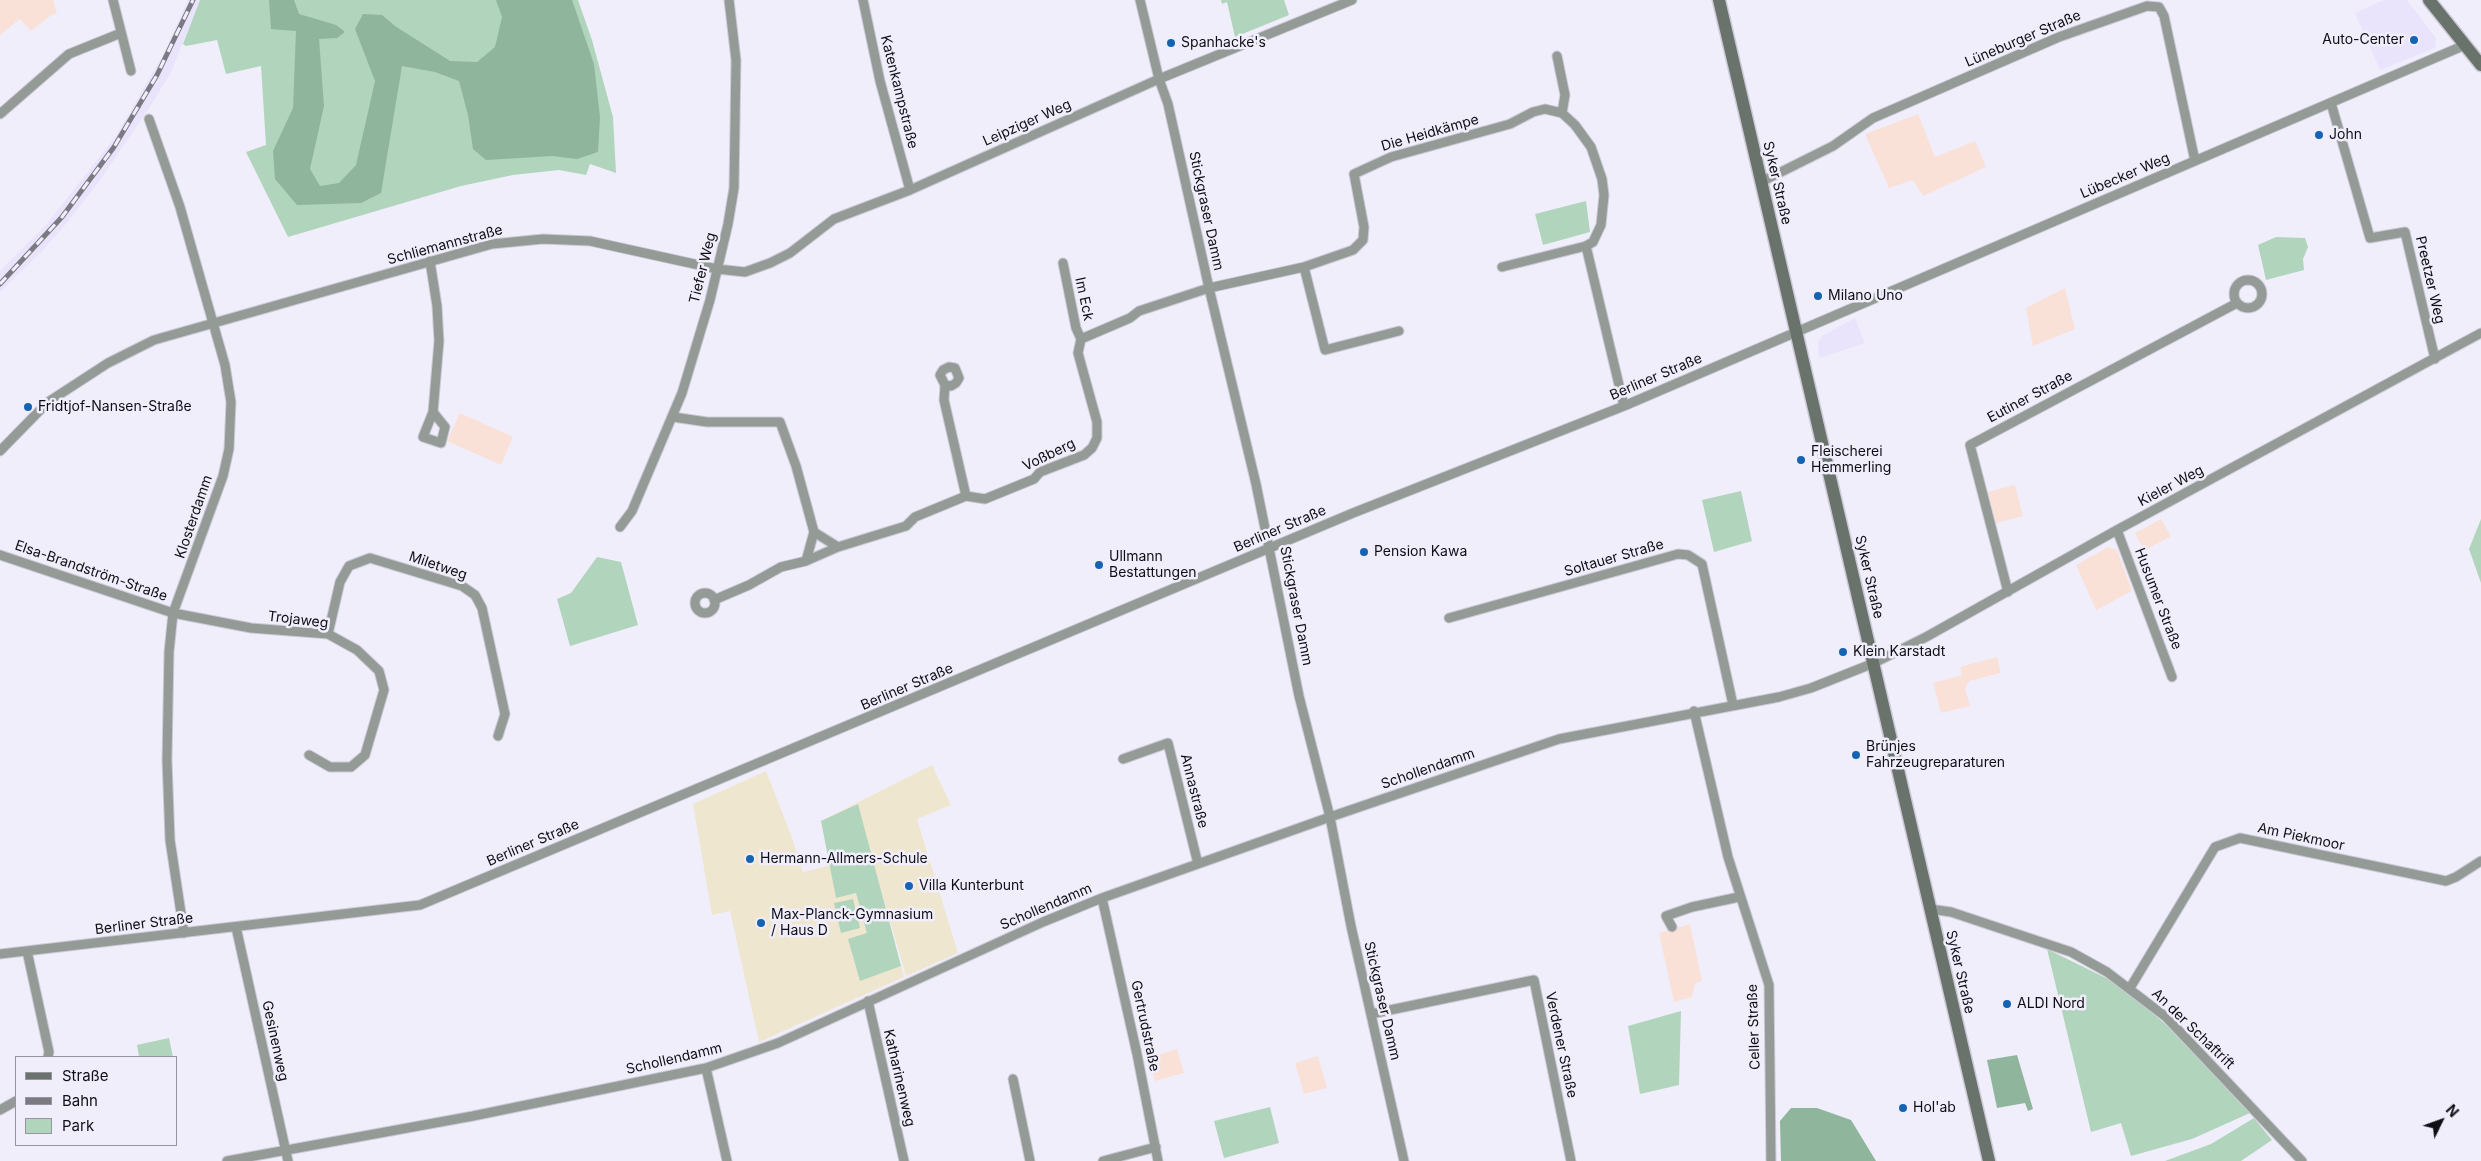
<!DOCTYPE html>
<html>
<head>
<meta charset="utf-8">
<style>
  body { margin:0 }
  #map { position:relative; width:2481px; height:1161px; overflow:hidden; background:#f1eefc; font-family:Inter,sans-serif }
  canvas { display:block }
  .legend { position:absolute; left:15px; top:1056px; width:162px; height:90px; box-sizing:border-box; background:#f1eefc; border:1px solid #97949f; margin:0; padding:6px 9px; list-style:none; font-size:15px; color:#0f0e14 }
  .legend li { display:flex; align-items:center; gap:10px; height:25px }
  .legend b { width:25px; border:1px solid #97949f }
  .north { position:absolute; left:2416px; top:1096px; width:50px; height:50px; -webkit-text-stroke:4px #f1eefc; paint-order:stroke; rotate:48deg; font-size:14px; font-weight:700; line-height:20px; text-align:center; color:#0f0e14 }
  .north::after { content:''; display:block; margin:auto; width:18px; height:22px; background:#0f0e14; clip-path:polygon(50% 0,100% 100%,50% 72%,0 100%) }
</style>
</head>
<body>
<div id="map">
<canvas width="2481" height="1161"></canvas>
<ul class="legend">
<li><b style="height:6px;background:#69736c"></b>Straße</li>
<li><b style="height:6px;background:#7b7982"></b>Bahn</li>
<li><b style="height:14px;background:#b1d4bc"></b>Park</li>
</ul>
<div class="north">N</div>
</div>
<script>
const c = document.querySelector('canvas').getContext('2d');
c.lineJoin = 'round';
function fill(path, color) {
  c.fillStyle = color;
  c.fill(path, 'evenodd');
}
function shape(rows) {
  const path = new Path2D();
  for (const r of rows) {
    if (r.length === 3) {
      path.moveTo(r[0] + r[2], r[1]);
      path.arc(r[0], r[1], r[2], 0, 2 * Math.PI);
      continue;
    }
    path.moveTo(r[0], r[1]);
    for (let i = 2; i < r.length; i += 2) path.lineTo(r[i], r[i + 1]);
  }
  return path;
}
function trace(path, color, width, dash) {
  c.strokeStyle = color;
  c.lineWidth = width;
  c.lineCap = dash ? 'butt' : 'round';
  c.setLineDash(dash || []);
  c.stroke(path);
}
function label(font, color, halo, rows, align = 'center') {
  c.font = font + ' Inter,sans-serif';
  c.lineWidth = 5;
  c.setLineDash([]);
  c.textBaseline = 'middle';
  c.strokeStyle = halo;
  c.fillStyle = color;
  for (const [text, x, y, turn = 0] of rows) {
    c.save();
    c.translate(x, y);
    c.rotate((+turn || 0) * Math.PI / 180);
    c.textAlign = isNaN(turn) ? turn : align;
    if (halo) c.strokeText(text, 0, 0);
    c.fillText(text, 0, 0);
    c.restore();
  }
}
const built = shape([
  [188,0,200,0,171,72,153,102,101,179,65,225,42,251,0,292,0,271,46,225,116,136,164,53],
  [2384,0,2407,0,2436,38,2435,48,2380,70,2355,13],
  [1855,318,1865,343,1819,358,1818,342,1822,336]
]);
const industrial = shape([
  [0,0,53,0,57,13,50,16,31,31,20,19,0,35],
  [1918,114,1935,157,1975,141,1986,167,1923,196,1913,180,1889,188,1865,134],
  [2065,288,2075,329,2033,346,2026,308],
  [460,413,513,437,501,465,447,441],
  [2015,485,2023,516,1996,523,1988,492],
  [2161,519,2171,536,2144,551,2135,533],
  [2108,547,2117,550,2132,591,2096,610,2076,565],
  [1997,657,2001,673,1969,681,1965,689,1970,706,1941,713,1933,683,1962,675,1960,667],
  [1690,924,1702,981,1695,983,1692,997,1674,1002,1659,933],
  [1177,1049,1184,1073,1155,1081,1148,1058],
  [1318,1056,1327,1088,1304,1094,1295,1063]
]);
const education = shape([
  [932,765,951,805,917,819,958,953,906,976,881,889,904,977,759,1042,730,911,712,915,693,804,766,771,790,832,803,872,831,865,821,821]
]);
const green = shape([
  [200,0,578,0,592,40,613,117,616,173,590,164,586,175,559,170,513,175,461,186,288,237,246,152,266,145,261,66,226,74,217,40,186,46,183,44],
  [1221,0,1284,0,1289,15,1235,37,1227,2,1222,4],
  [1586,201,1590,232,1543,245,1535,214],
  [2276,237,2305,238,2308,247,2303,259,2304,270,2266,280,2258,245],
  [1741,491,1752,541,1714,552,1702,500],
  [2481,519,2481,583,2469,549],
  [597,557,621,562,638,625,570,646,557,599,571,593],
  [858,804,901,966,860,981,848,939,867,933,856,893,836,898,821,821],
  [853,899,860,928,841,933,834,903],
  [2047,949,2108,979,2137,1000,2171,1029,2250,1113,2192,1139,2131,1156,2121,1123,2091,1132],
  [1681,1011,1679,1085,1640,1094,1628,1026],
  [169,1038,173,1057,139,1057,137,1045],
  [1270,1107,1279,1143,1224,1158,1214,1121],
  [2254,1118,2272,1140,2241,1161,2165,1161,2211,1144]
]);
const forest = shape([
  [269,0,294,0,299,14,336,25,345,32,337,38,319,39,324,106,310,169,320,186,339,183,356,165,375,81,355,29,363,14,382,15,395,26,450,61,477,62,495,47,502,17,496,0,572,0,594,64,600,117,598,152,577,159,552,156,486,160,473,149,468,115,459,81,435,72,402,66,381,193,361,203,297,205,275,179,273,151,293,108,296,31,271,29],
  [2017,1055,2033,1109,2028,1111,2025,1103,1997,1108,1987,1060],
  [1791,1108,1817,1108,1851,1120,1876,1161,1781,1161,1780,1121]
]);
const minor = shape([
  [113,0,131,71],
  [863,0,880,81,910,190],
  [1140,0,1159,79,1168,104,1209,288,1256,484,1299,696,1330,817,1351,926,1404,1161],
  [1557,56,1565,95,1562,113],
  [2331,103,2370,238,2405,232,2435,359],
  [0,114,69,54,121,33],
  [149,119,180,207,225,365,231,402,229,449,223,476,173,613,169,652,167,760,170,840,184,933],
  [1761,182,1833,146,1873,118,2059,37,2147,6,2159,7,2164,16,2195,161],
  [430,261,437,306,439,341,433,412,423,437,441,443,445,427,433,412],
  [1063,263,1076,328,1081,339],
  [1304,267,1325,350,1399,331],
  [1502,267,1586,246],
  [2248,294,14],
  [945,385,951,386,956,383,959,378,955,368,949,367,943,370,940,375,945,385,944,400,966,496],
  [673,417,707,422,780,422,796,466,814,532,838,547,906,526,915,517,966,496,985,499,1034,479,1040,472,1084,455,1092,448,1097,438,1097,422,1078,353,1081,339,1130,318,1139,311,1209,288,1304,267,1353,250,1363,240,1364,227,1354,174,1391,157,1510,124,1533,112,1545,109,1562,113,1575,125,1591,147,1602,179,1604,195,1601,225,1593,242,1586,246,1624,406],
  [0,451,48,402,108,363,154,340,492,244,543,239,590,241,717,269,745,272,770,263,790,253,834,219,910,190,1159,79,1352,0],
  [620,527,632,511,682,393,710,300,728,224,734,188,736,60,729,0],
  [2117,530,2172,677],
  [0,555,173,613,251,628,328,634,357,650,379,671,384,690,365,755,351,767,330,767,309,755],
  [806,561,814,532],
  [2008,592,1970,445,2237,303],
  [705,603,10],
  [714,600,749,585,781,567,806,561,838,547],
  [1449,618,1678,554,1688,555,1702,564,1733,705],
  [328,634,340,582,349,566,370,558,462,586,475,595,482,608,505,714,498,736],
  [1694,711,1728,857,1769,985,1771,1161],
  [1123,759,1168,743,1198,864],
  [1102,898,1137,1054,1158,1161],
  [1930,909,1951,912,2071,952,2107,972,2166,1017,2302,1161],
  [236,927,288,1161],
  [1672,927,1666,916,1692,907,1739,897],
  [27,951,49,1052,48,1057],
  [0,954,420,905,1353,513,1624,406,2465,45],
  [2130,988,2215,847,2240,838,2446,881,2456,877,2481,861],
  [868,1001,904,1161],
  [1371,1014,1534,980,1571,1161],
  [706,1068,727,1161],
  [1013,1079,1030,1161],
  [0,1110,16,1101],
  [227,1161,473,1116,706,1068,778,1043,1043,922,1102,898,1330,817,1559,739,1779,697,1811,688,1874,663,1926,637,2117,530,2481,333],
  [1103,1161,1156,1147]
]);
const secondary = shape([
  [1719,0,1989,1161],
  [2429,0,2481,65]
]);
const rail = shape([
  [0,284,62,217,114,147,157,75,193,0]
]);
const markers = [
  [2414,40,5,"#1663b2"],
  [1171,43,5,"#1663b2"],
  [2319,135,5,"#1663b2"],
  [1818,296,5,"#1663b2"],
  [28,407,5,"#1663b2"],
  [1801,460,5,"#1663b2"],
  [1364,552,5,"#1663b2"],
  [1099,565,5,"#1663b2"],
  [1843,652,5,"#1663b2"],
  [1856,755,5,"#1663b2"],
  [750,859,5,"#1663b2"],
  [909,886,5,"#1663b2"],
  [761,923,5,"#1663b2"],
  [2007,1004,5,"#1663b2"],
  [1903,1108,5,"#1663b2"]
];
const streetNames = [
  ["Lüneburger Straße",2023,39,-23],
  ["Katenkampstraße",899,92,76],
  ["Leipziger Weg",1027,123,-24],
  ["Die Heidkämpe",1430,133,-16],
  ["Lübecker Weg",2125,176,-23],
  ["Syker Straße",1777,183,77],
  ["Stickgraser Damm",1206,211,78],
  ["Schliemannstraße",445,245,-15],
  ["Tiefer Weg",703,268,-76],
  ["Preetzer Weg",2430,280,77],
  ["Im Eck",1084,299,78],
  ["Berliner Straße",1656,377,-23],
  ["Eutiner Straße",2030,397,-28],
  ["Voßberg",1049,455,-26],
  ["Kieler Weg",2171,486,-28],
  ["Klosterdamm",194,517,-71],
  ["Berliner Straße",1280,529,-23],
  ["Soltauer Straße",1614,558,-16],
  ["Miletweg",438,566,19],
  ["Elsa-Brandström-Straße",91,571,19],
  ["Syker Straße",1869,577,77],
  ["Husumer Straße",2158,599,69],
  ["Stickgraser Damm",1296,606,79],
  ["Trojaweg",298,620,7],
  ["Berliner Straße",907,687,-23],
  ["Schollendamm",1428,769,-19],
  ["Annastraße",1194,791,76],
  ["Am Piekmoor",2301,837,12],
  ["Berliner Straße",533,843,-23],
  ["Schollendamm",1046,907,-23],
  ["Berliner Straße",144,924,-7],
  ["Syker Straße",1960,972,77],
  ["Stickgraser Damm",1382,1001,77],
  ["Gertrudstraße",1145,1026,78],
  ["Celler Straße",1754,1027,-92],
  ["An der Schaftrift",2193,1029,44],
  ["Gesinenweg",275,1041,78],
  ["Verdener Straße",1561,1045,78],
  ["Schollendamm",674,1059,-13],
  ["Katharinenweg",899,1078,77]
];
const poiNames = [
  ["Auto-Center",2404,40,"right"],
  ["Spanhacke's",1181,43],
  ["John",2329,135],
  ["Milano Uno",1828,296],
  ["Fridtjof-Nansen-Straße",38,407],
  ["Fleischerei",1811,452],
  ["Hemmerling",1811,468],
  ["Pension Kawa",1374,552],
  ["Ullmann",1109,557],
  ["Bestattungen",1109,573],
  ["Klein Karstadt",1853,652],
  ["Brünjes",1866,747],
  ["Fahrzeugreparaturen",1866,763],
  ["Hermann-Allmers-Schule",760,859],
  ["Villa Kunterbunt",919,886],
  ["Max-Planck-Gymnasium",771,915],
  ["/ Haus D",771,931],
  ["ALDI Nord",2017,1004],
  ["Hol'ab",1913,1108]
];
fill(built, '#e9e3fc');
fill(industrial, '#f9e1d7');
fill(education, '#efe6d0');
fill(green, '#b1d4bc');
fill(forest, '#8fb59c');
trace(minor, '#cdcad7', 11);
trace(secondary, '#cdcad7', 15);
trace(minor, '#949b96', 9);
trace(secondary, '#69736c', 12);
trace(rail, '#7b7982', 5);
trace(rail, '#f1eefc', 3, [9]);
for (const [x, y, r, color] of markers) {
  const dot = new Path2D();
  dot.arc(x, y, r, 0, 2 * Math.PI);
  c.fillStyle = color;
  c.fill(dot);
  trace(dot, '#f1eefc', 2);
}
label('14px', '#0f0e14', '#f1eefc', streetNames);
label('14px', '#0f0e14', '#f1eefc', poiNames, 'left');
</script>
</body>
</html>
